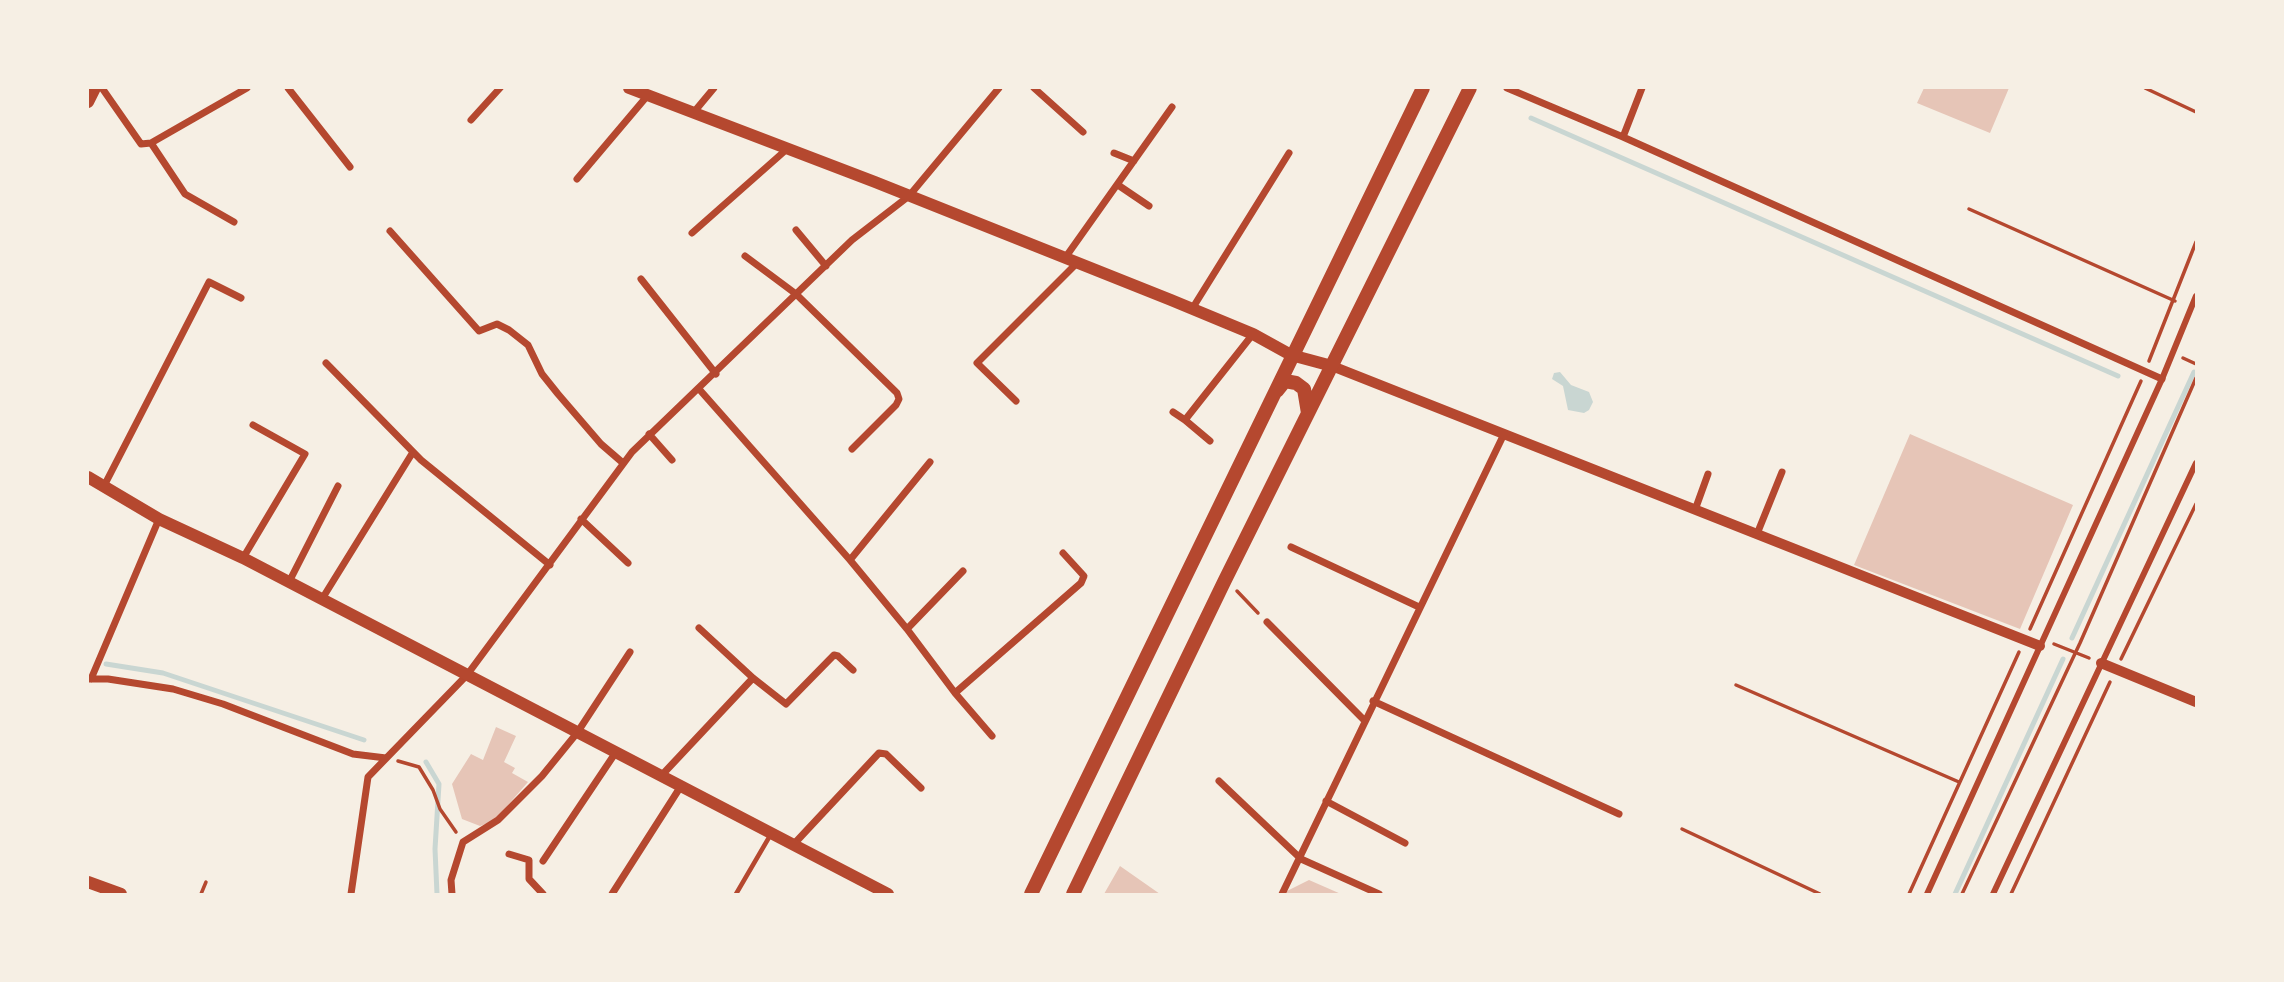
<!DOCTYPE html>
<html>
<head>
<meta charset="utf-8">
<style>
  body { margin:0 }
  #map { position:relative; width:2284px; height:982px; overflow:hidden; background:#f6efe4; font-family:Jost,sans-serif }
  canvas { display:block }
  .frame { position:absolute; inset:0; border:89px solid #f6efe4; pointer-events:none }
</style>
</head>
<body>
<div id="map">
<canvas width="2284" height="982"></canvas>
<div class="frame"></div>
</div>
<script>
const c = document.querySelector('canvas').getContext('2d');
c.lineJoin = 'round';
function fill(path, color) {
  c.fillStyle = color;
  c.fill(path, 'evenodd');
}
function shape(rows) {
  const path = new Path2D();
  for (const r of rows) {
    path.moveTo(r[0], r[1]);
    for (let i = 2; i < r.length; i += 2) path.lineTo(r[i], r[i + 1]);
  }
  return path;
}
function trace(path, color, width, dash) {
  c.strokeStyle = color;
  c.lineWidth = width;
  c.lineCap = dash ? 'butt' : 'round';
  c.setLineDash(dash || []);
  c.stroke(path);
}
const water = shape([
  [1560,372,1571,385,1589,392,1593,402,1589,410,1584,413,1568,410,1563,386,1552,379,1554,373]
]);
const stream = shape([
  [1531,118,2118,376],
  [2072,638,2194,372],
  [106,664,163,673,364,740],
  [426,762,439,784,435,849,437,894],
  [1955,894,2063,659]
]);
const building = shape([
  [1924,88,2009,88,1990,133,1917,103],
  [1910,434,2073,505,2020,629,1854,565],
  [496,727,516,736,504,762,515,768,512,773,528,782,494,821,480,826,462,819,452,784,471,754,483,760],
  [1120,866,1160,894,1104,894],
  [1309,880,1341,894,1281,894]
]);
const path = shape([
  [2145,88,2196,112],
  [1969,209,2175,301],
  [2183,358,2196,364],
  [2149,361,2196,242],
  [1237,591,1258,613],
  [2030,629,2141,381],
  [2054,644,2089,658],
  [2121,659,2196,504],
  [1736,685,1959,782],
  [398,761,419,767,433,790,440,809,456,832],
  [1682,829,1820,894],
  [201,894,206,882],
  [1909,894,2019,652],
  [1962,894,2080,643,2196,378],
  [2011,894,2110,682]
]);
const service = shape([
  [736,894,771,834]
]);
const pedestrian = shape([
  [1927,894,2162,379,2196,296],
  [1993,894,2196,463]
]);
const minor = shape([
  [102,88,141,144,151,143,247,88],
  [288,88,350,167],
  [1034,88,1083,132],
  [1507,88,1623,137,2162,379],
  [694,112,714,88],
  [471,120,500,88],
  [1623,137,1642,88],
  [151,143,185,194,234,222],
  [1114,153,1134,161],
  [577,179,648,95],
  [1118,185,1149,206],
  [796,230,826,266],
  [390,231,479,331,497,324,509,330,528,345,542,374,558,394,601,444,623,463],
  [692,233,787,149],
  [745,256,796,294,897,393,899,399,896,405,852,449],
  [1065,258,1172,107],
  [641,279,716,374],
  [1192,309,1289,153],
  [326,363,421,460,550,565],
  [699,389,850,560,907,629,955,693,992,736],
  [1016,401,977,363,1077,263],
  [1173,412,1185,420],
  [649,434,672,460],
  [1210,441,1185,420,1253,334],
  [104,486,209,282,241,298],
  [1695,510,1708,474],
  [581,519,628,563],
  [1757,534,1782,472],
  [1291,547,1419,607],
  [243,558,305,454,253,425],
  [850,560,930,462],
  [289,582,338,486],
  [322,599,413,452],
  [1267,622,1364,720],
  [699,628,753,678,786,704,834,655,838,656,853,670],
  [907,629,963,571],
  [88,679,108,679,173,689,223,704,353,754,386,758],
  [91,679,159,519],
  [955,693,1081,583,1084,576,1063,553],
  [1373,701,1619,814],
  [661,776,753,678],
  [1219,781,1301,859,1379,894],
  [1326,801,1405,843],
  [793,845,879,753,886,754,921,788],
  [509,854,529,860,529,879,543,894],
  [543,861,616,752],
  [351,894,368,777,467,675,632,452,852,240,909,196,999,88],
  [452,894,451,880,463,842,498,820,542,776,577,733,630,652],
  [612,894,681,786],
  [1282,894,1504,434]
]);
const tertiary = shape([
  [1332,366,2040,646],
  [2101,663,2196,702]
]);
const secondary = shape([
  [629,88,875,182,1171,300,1253,334,1291,355,1332,366],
  [88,102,95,88],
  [88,477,159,519,243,558,888,894],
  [88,882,121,894]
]);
const primary = shape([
  [1277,391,1285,381,1296,383,1304,389,1308,413],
  [1031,894,1423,88],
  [1073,894,1225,580,1470,88]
]);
fill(water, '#c9d6d2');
trace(stream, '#c9d6d2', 5);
fill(building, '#e6c5b7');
trace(path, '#b5482f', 3.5);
trace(service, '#b5482f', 4.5);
trace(pedestrian, '#b5482f', 6);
trace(minor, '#b5482f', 7);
trace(tertiary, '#b5482f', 10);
trace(secondary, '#b5482f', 12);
trace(primary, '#b5482f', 14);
</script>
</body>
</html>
